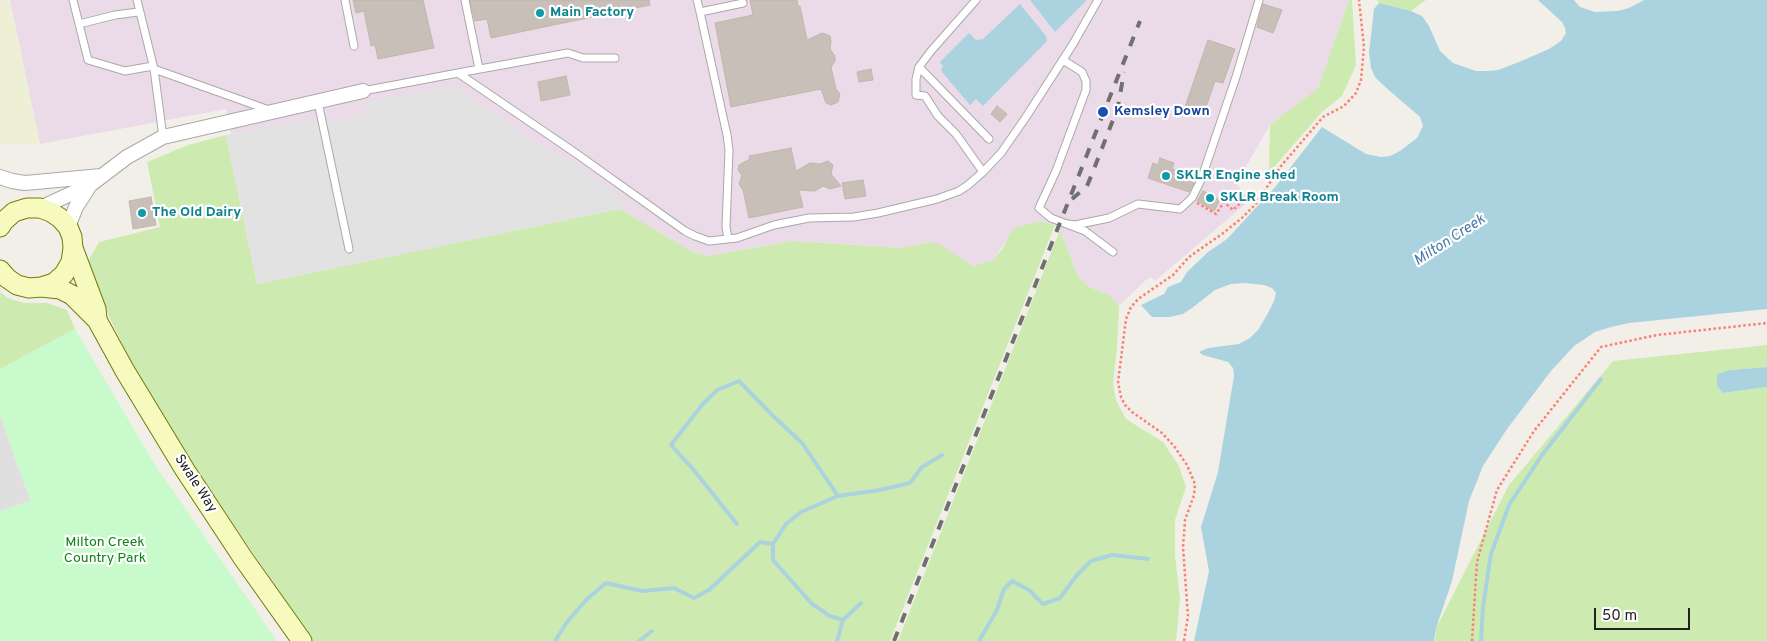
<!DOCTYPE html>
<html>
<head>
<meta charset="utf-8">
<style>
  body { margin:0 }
  #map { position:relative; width:1767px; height:641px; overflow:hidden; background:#f2efe9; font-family:Overpass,sans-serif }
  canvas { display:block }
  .scale { position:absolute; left:1594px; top:608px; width:96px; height:22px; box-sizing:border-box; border:2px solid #222; border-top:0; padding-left:6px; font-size:15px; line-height:18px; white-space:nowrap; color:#222; -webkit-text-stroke:4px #fff; paint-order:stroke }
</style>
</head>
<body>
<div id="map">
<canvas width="1767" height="641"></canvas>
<div class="scale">50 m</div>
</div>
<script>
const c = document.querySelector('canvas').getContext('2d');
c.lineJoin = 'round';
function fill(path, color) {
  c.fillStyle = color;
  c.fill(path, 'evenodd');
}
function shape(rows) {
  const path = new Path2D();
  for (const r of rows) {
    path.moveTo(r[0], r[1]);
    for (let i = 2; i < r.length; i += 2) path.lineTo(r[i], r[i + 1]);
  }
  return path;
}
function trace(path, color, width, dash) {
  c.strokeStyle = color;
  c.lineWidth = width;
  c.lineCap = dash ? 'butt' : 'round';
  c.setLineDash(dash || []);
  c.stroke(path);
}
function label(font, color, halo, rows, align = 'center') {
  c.font = font + ' Overpass,sans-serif';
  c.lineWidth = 4.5;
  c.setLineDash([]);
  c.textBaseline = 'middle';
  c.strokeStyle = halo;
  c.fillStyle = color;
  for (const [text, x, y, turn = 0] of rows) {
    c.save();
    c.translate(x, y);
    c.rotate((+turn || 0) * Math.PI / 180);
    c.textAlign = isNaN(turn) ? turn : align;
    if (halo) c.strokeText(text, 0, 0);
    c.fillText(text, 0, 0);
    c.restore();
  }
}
const residential = shape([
  [0,414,18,467,31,501,0,511]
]);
const industrial = shape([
  [10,0,1349,0,1318,88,1270,125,1236,184,1250,200,1155,281,1151,277,1147,279,1119,306,1109,295,1089,287,1078,277,1060,230,1055,225,1044,222,1040,221,1005,242,993,260,973,266,931,242,902,248,791,241,708,256,691,251,620,209,260,283,226,109,40,144]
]);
const farmland = shape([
  [0,0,9,0,40,144,0,144]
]);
const grass = shape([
  [1349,0,1352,0,1356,65,1342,96,1322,112,1269,173,1270,125,1318,88],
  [1377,0,1426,0,1411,11,1379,3],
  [226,135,257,284,620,209,691,251,708,256,791,241,902,248,931,242,939,244,973,266,993,260,1003,248,1009,235,1017,227,1040,221,1055,225,890,641,313,641,150,402,85,266,99,242,160,227,147,162,188,145],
  [1060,230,1078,277,1089,287,1109,295,1119,306,1117,348,1113,384,1116,400,1126,419,1163,442,1179,466,1186,487,1175,520,1175,555,1180,599,1176,641,898,641],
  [0,292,8,298,24,303,47,303,67,310,75,329,0,369],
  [1767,345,1767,367,1729,370,1717,374,1717,386,1723,393,1767,387,1767,641,1435,641,1436,628,1509,485,1613,361]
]);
const park = shape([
  [75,329,155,465,277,641,0,641,0,511,31,501,18,467,0,414,0,369]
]);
const parking = shape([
  [441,87,454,89,460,91,544,149,572,161,626,201,620,209,257,284,226,135,308,119,320,124,366,113,364,103]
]);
const water = shape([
  [1030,0,1087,0,1055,32],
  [1538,0,1574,0,1580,7,1595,12,1617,11,1629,8,1644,0,1767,0,1767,309,1629,323,1611,327,1595,332,1574,346,1551,371,1507,429,1483,466,1469,501,1452,581,1436,628,1434,641,1194,641,1209,571,1201,527,1218,472,1234,376,1233,368,1228,362,1203,355,1199,352,1208,348,1239,344,1250,338,1258,330,1267,315,1274,301,1276,293,1272,288,1264,285,1245,283,1231,284,1215,290,1192,308,1183,314,1170,317,1152,317,1141,305,1164,294,1168,287,1181,282,1187,272,1208,252,1227,239,1276,186,1322,127,1366,154,1381,157,1390,156,1400,151,1417,138,1423,126,1420,117,1383,85,1375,77,1371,68,1369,53,1374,9,1379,3,1411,11,1422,16,1429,26,1440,51,1453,63,1476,71,1487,71,1498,70,1519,62,1549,49,1561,41,1566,33,1565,28,1562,22],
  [1020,4,1046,36,1047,41,983,106,976,99,970,105,942,72,941,69,943,67,940,62,969,33,976,40,983,39],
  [1767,367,1767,387,1723,393,1717,386,1717,374,1729,370]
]);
const stream = shape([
  [737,524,692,468,671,445,702,405,717,390,739,381,772,415,802,443,838,496],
  [843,620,830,616,812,604,773,560,773,544,786,524,801,512,838,496,880,490,910,483,922,467,942,455],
  [555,641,567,622,587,599,606,583,642,591,674,588,694,598,709,590,760,542,773,544],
  [639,641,652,631],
  [837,641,843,620,861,603],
  [979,641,997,610,1004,589,1012,581,1029,590,1043,604,1060,598,1077,575,1091,561,1112,555,1148,559],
  [1481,641,1483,607,1491,554,1509,505,1542,455,1601,379]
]);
const building = shape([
  [353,0,423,0,434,48,378,59,375,45,371,46,364,11,356,13,353,0],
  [470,0,649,0,650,5,491,38,487,19,475,21,470,0],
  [750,0,797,0,798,6,800,6,807,40,822,33,830,36,831,41,830,49,835,56,835,61,831,67,836,89,840,94,838,102,831,105,826,103,821,89,731,107,715,23,753,15,750,0],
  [1263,4,1282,10,1273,33,1257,27,1263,4],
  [1208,40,1235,49,1223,83,1215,81,1204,113,1185,107,1208,40],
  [871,69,873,80,859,82,857,72,871,69],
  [566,76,570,95,541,101,538,82,566,76],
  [997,106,1007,114,1000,122,991,114,997,106],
  [791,148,796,171,810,163,820,164,828,161,833,165,831,174,841,186,830,189,823,186,815,191,799,190,803,207,749,218,743,190,739,184,742,175,738,170,739,165,750,159,749,156,791,148],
  [1160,158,1174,163,1172,169,1183,173,1181,178,1194,183,1189,192,1148,178,1153,163,1158,165,1160,158],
  [863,180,866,196,845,199,842,183,863,180],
  [1203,191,1220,200,1214,211,1197,201,1203,191],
  [151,197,156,225,133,229,129,201,151,197]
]);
const path = shape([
  [1197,203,1216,214,1224,202,1233,210,1247,197],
  [1184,641,1188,616,1183,547,1185,520,1194,495,1195,484,1187,465,1174,446,1162,433,1132,412,1125,405,1121,397,1118,382,1126,319,1131,307,1138,299,1173,275,1189,257,1222,234,1243,217,1255,205,1281,166,1323,117,1344,106,1356,93,1361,80,1364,47,1359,0],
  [1472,641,1477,562,1497,490,1534,431,1601,347,1657,335,1767,323]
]);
const service = shape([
  [73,0,88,60,125,71,153,66],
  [137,0,154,69,163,137],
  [345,0,354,46],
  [465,0,479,69],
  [697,0,700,12],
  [79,24,115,15,138,12],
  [1063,60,1082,72,1086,81,1086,90,1056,171,1039,208,1051,218,1085,231,1113,252],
  [919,67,931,51,976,0],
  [154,69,269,110],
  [458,73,568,53,583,58,615,58],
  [363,91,458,73,574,152,685,231,695,236,709,241,737,238,774,225,809,218,854,217,878,213,937,199,959,191,968,185,983,172,956,134,938,116,925,96,916,95,916,79,919,67,989,139],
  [318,102,349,249],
  [983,172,1001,153,1026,117,1073,44,1098,0],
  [1068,224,1075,225,1109,218,1138,204,1180,209,1192,198,1201,180,1236,77,1259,0],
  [728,239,726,227,729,150,727,135,700,12,743,3]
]);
const minor = shape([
  [0,177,12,181,25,183,101,176],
  [40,208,90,185,127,157,163,137,363,91],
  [68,227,76,207,90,185]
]);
const secondary = shape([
  [0,227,4,221,14,212,27,208,40,208,51,212,60,218,68,227,72,237,73,248,71,262,64,274,54,283,41,287,29,288,17,285,7,278,0,270],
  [73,248,96,309,97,319],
  [41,287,60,289,72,295,97,320,125,371,185,470,243,558,302,641]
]);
const rail = shape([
  [1072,199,1087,186,1092,174,1118,107,1124,72],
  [894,641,1140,21]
]);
const markers = [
  [540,13,5,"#0f9aa8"],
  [1103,112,6,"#1a4fb4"],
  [1166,176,5,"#0f9aa8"],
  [1210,198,5,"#0f9aa8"],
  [142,213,5,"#0f9aa8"]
];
const cultureNames = [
  ["Main Factory",550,13],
  ["SKLR Engine shed",1176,176],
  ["SKLR Break Room",1220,198],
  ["The Old Dairy",152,213]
];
const transitNames = [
  ["Kemsley Down",1114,112]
];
const streetNames = [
  ["Swale Way",195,484,57]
];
const parkNames = [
  ["Milton Creek",105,543],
  ["Country Park",105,559]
];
const waterNames = [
  ["Milton Creek",1450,241,-33]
];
fill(residential, '#e0dfdf');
fill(industrial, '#ebdbe8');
fill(farmland, '#eef0d5');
fill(grass, '#cdebb0');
fill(park, '#c8facc');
fill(parking, '#e2e2e2');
fill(water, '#aad3df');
trace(stream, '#aad3df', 4);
fill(building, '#c7bfb8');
trace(building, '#c4b6ab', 1);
trace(service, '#a9a9a9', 9);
trace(minor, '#a9a9a9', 16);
trace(secondary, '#707d05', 21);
trace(path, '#fa8072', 2.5, [2.5, 2.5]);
trace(service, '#fff', 7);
trace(minor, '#fff', 14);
trace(secondary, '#f7fabf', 19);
trace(rail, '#707070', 4, [10, 10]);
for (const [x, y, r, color] of markers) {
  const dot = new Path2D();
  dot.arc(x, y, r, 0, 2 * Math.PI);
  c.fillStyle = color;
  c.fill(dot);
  trace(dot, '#fff', 2);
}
label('bold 14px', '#0d838f', '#fff', cultureNames, 'left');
label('bold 14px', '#164399', '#fff', transitNames, 'left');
label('14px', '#222', '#fff', streetNames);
label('14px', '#0c8416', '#fff', parkNames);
label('italic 15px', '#4a7aab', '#fff', waterNames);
</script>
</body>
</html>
